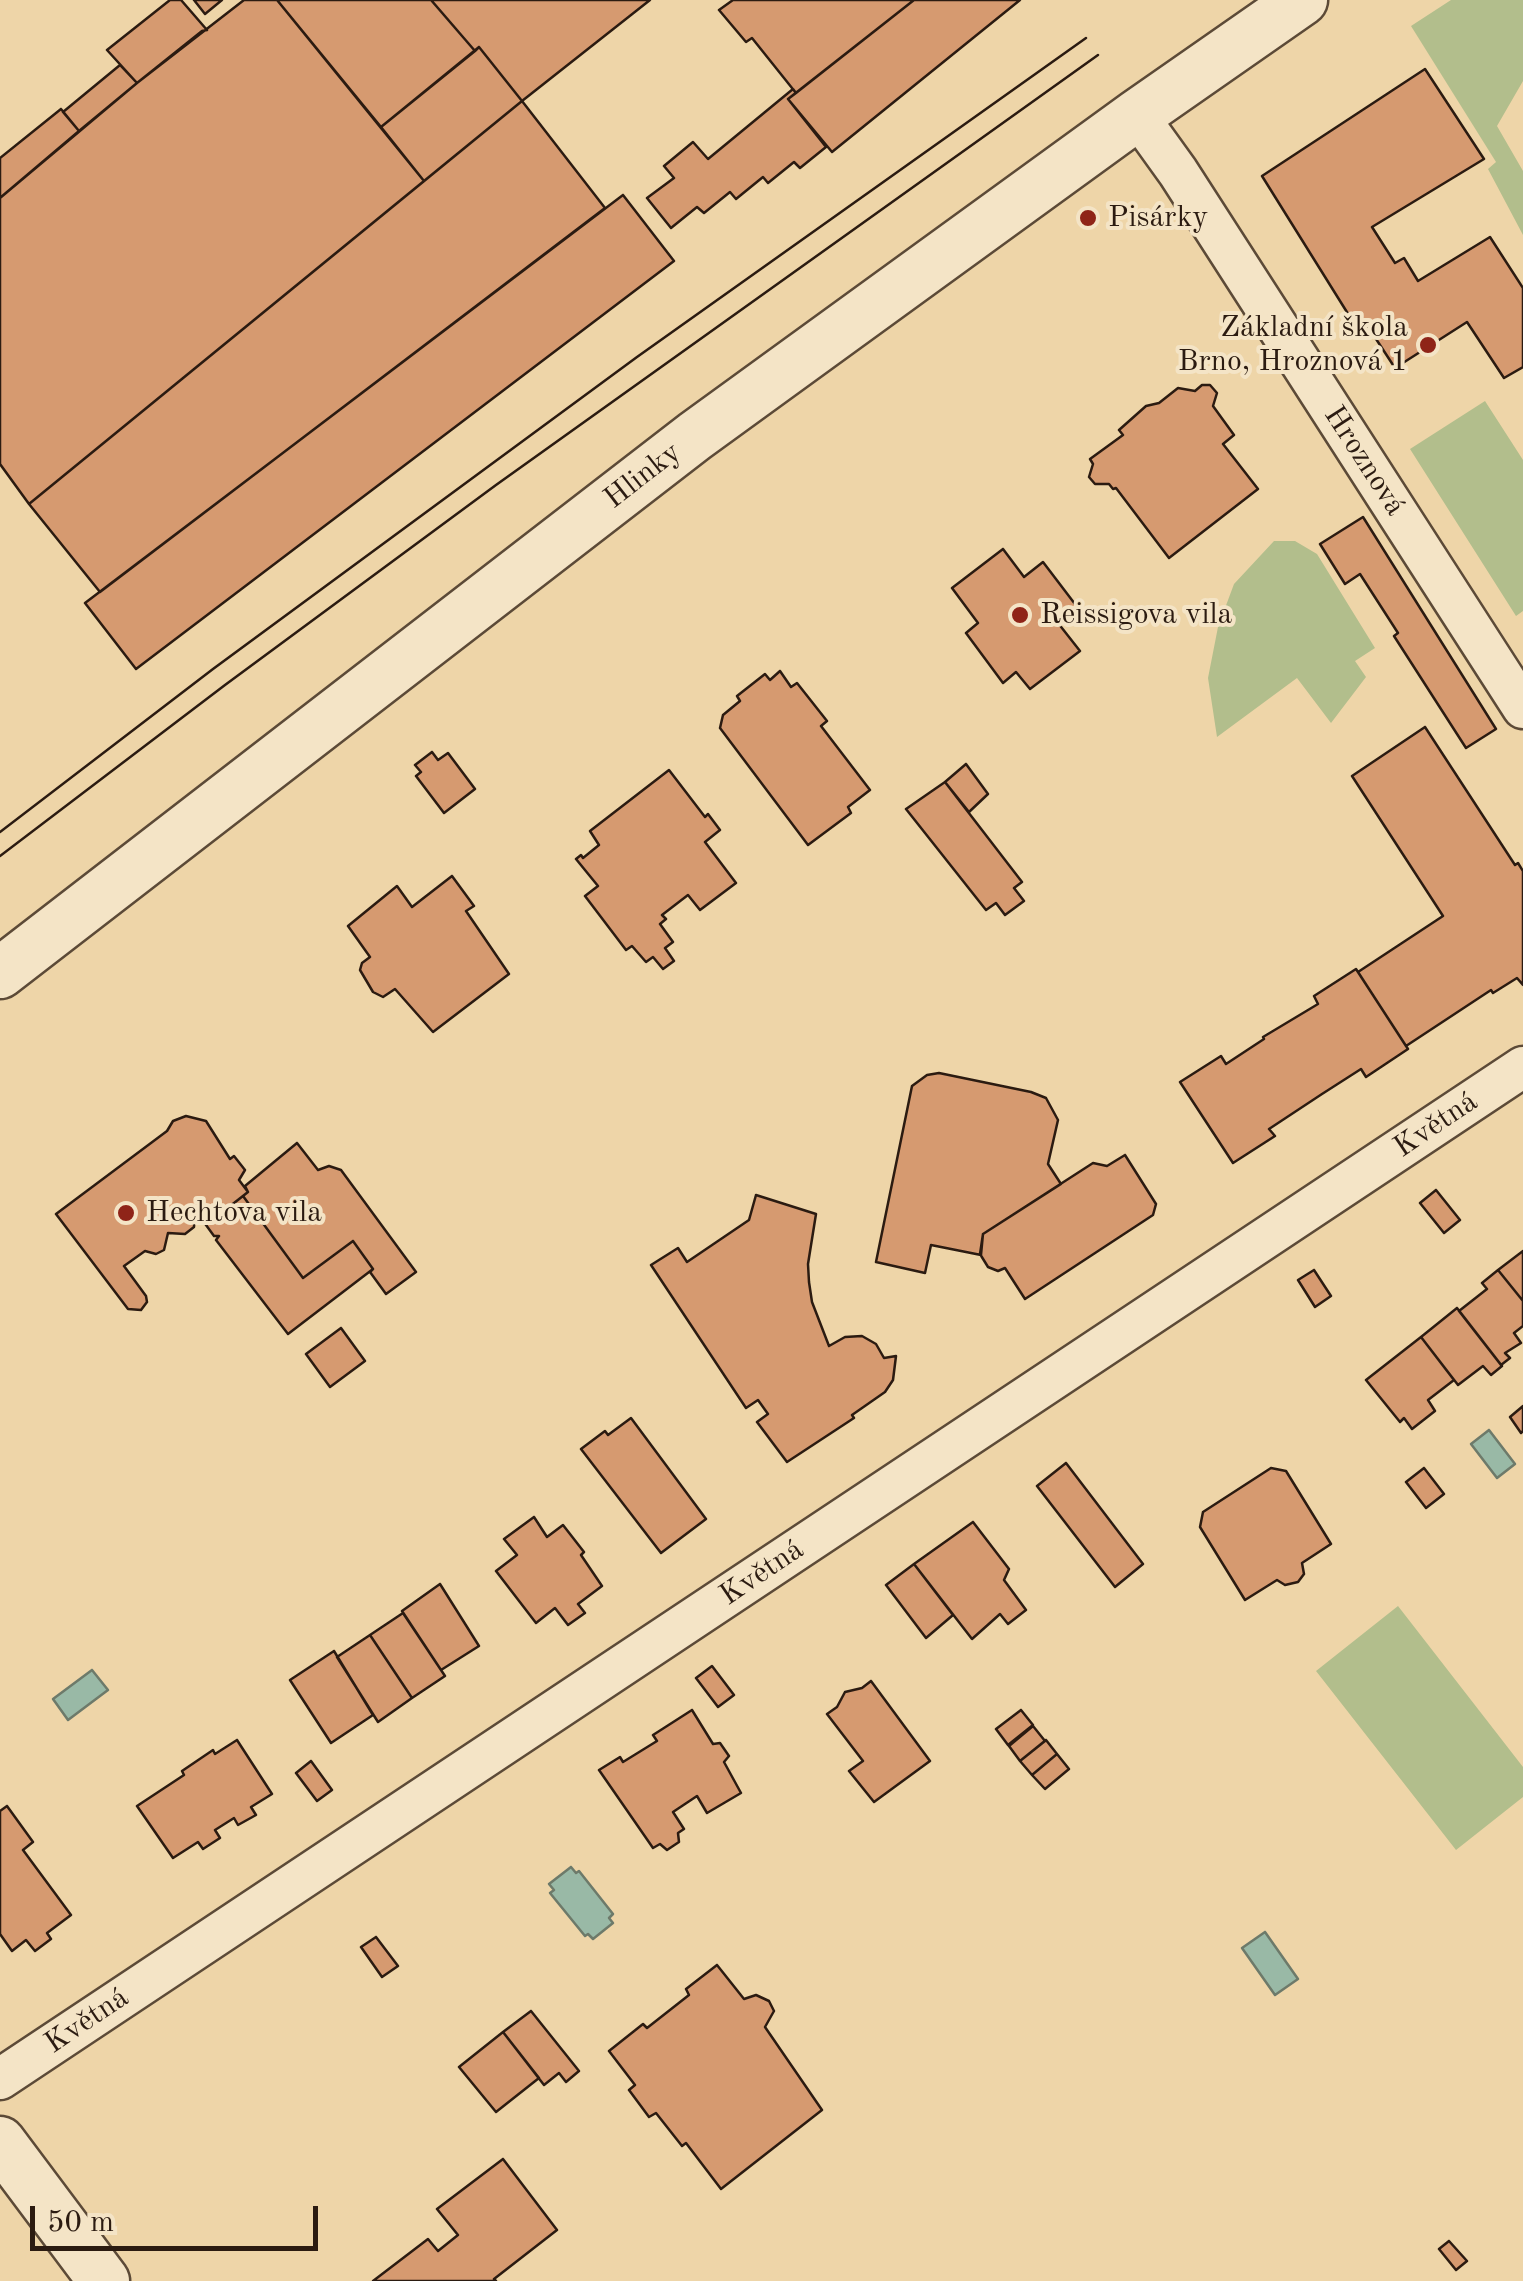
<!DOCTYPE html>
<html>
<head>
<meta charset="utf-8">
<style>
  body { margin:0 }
  #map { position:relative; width:1523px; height:2281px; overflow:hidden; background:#eed5a8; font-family:"Old Standard TT",serif }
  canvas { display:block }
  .scale { position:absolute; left:30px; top:2206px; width:288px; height:45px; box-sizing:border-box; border:5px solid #2b1b11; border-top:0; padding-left:12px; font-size:30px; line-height:35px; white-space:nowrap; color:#2b1b11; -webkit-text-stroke:8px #f4e4c6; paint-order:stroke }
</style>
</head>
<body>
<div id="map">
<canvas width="1523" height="2281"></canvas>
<div class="scale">50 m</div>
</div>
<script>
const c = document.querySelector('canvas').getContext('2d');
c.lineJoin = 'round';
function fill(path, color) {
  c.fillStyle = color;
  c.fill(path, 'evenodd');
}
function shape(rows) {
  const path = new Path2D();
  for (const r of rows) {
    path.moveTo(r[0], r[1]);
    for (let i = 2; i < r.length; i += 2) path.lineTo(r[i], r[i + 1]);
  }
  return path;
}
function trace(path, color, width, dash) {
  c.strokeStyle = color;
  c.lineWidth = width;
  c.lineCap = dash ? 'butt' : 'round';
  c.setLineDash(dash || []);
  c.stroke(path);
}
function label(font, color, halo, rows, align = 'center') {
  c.font = font + ' "Old Standard TT",serif';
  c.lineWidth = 8;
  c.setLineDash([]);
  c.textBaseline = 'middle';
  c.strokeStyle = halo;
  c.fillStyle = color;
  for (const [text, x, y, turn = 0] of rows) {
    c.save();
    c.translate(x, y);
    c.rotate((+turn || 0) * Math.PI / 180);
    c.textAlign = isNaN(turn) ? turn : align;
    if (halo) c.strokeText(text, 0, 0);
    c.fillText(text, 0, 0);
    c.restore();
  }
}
const green = shape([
  [1451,0,1523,0,1523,81,1497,126,1523,171,1523,235,1488,169,1496,162,1411,26],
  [1485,401,1523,460,1523,611,1516,616,1410,449],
  [1274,541,1295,541,1317,554,1375,648,1355,661,1366,677,1331,723,1297,678,1217,737,1208,678,1218,627,1234,584],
  [1398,1606,1523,1767,1523,1797,1456,1850,1316,1671]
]);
const water = shape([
  [1489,1430,1515,1464,1497,1478,1471,1444,1489,1430],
  [92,1670,108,1690,68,1720,53,1699,92,1670],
  [571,1867,576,1873,579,1871,613,1914,609,1918,613,1923,593,1939,588,1934,585,1936,550,1893,554,1890,549,1884,571,1867],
  [1265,1932,1298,1979,1275,1995,1242,1948,1265,1932]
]);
const building = shape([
  [170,0,181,0,207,30,202,31,137,83,107,50,170,0],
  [194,0,222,0,205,14,194,0],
  [244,0,277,0,424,181,29,504,0,464,0,198,137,83,244,0],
  [277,0,431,0,475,51,381,127,277,0],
  [431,0,650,0,522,101,479,47,475,51,431,0],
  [733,0,914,0,796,93,752,38,746,42,719,10,733,0],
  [914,0,1020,0,832,152,788,99,914,0],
  [479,47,522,101,424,181,381,127,479,47],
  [120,65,137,83,79,131,63,112,120,65],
  [1425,69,1484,159,1372,227,1395,263,1404,258,1418,281,1490,237,1523,288,1523,367,1504,378,1467,322,1395,368,1363,319,1355,325,1262,176,1425,69],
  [793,89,796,93,788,99,826,147,800,168,794,162,768,183,763,177,736,199,730,192,704,213,697,207,671,228,647,198,674,178,664,166,693,142,708,159,793,89],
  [522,101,605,208,100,592,29,504,522,101],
  [61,109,79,131,0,198,0,158,61,109],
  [623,195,674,261,136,669,85,603,623,195],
  [1202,385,1210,385,1217,393,1213,406,1234,435,1223,444,1258,489,1169,558,1116,488,1113,489,1109,484,1095,484,1089,477,1093,464,1090,459,1123,435,1119,430,1146,406,1159,403,1178,388,1195,391,1202,385],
  [1363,517,1496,729,1466,748,1394,636,1398,633,1360,574,1345,584,1320,544,1363,517],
  [1003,549,1024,577,1043,562,1078,608,1058,623,1080,651,1030,689,1016,672,1003,683,966,633,978,623,952,588,1003,549],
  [780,671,791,687,797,683,827,721,821,726,870,790,848,807,851,813,808,845,720,728,723,715,740,701,737,696,765,674,770,680,780,671],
  [1425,727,1515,865,1518,863,1523,871,1523,985,1517,978,1493,993,1491,990,1406,1046,1358,972,1443,916,1352,776,1425,727],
  [432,752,438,760,448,753,475,789,444,813,416,776,421,772,415,765,432,752],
  [966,764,988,794,969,812,945,782,966,764],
  [669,770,705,817,708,814,720,830,705,842,736,883,700,910,688,895,662,915,666,919,660,924,673,942,665,948,674,961,663,969,653,957,646,962,632,946,626,950,585,896,598,886,576,859,581,855,583,858,599,845,590,831,669,770],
  [945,782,1022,882,1014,888,1024,901,1005,915,996,903,986,910,906,809,945,782],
  [452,876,474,906,466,911,509,974,433,1032,395,989,383,997,373,992,360,970,362,963,370,957,348,926,397,886,412,907,452,876],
  [1356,969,1408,1049,1366,1077,1361,1069,1322,1094,1269,1129,1275,1136,1233,1163,1180,1082,1221,1056,1226,1064,1264,1039,1263,1037,1318,1004,1314,996,1356,969],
  [939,1073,1031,1092,1046,1098,1058,1120,1048,1164,1061,1184,983,1234,981,1255,931,1245,925,1273,876,1262,912,1086,927,1075,939,1073],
  [186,1116,206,1121,230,1159,234,1156,245,1170,239,1180,248,1192,206,1225,195,1212,194,1227,185,1234,168,1233,164,1250,156,1254,145,1251,124,1266,146,1296,147,1302,141,1310,128,1309,56,1214,167,1131,173,1121,186,1116],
  [297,1143,318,1170,329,1166,341,1170,416,1272,386,1294,370,1272,373,1269,353,1241,303,1278,243,1196,248,1192,245,1186,297,1143],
  [1125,1155,1156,1204,1153,1215,1025,1299,1005,1268,998,1271,988,1267,980,1254,983,1234,1093,1163,1107,1166,1125,1155],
  [1436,1190,1460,1220,1444,1233,1420,1203,1436,1190],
  [756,1195,816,1214,808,1264,809,1282,812,1302,829,1346,845,1337,862,1336,876,1344,884,1358,896,1356,893,1380,885,1392,852,1415,854,1418,787,1462,757,1422,768,1414,758,1400,746,1408,651,1265,678,1248,687,1262,749,1220,756,1195],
  [243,1196,303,1278,353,1241,373,1269,288,1334,216,1240,219,1236,214,1236,206,1225,243,1196],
  [1523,1251,1523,1301,1498,1270,1523,1251],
  [1314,1270,1331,1296,1315,1307,1298,1280,1314,1270],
  [1498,1270,1523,1301,1523,1326,1514,1333,1521,1343,1505,1353,1510,1358,1501,1365,1459,1311,1487,1289,1482,1283,1498,1270],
  [1457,1308,1502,1366,1491,1375,1483,1366,1458,1385,1421,1337,1457,1308],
  [341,1328,365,1361,330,1387,306,1354,341,1328],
  [1421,1337,1454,1380,1428,1400,1435,1411,1412,1429,1404,1418,1400,1422,1366,1380,1421,1337],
  [1523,1406,1523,1431,1521,1433,1510,1417,1523,1406],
  [631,1418,706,1519,661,1553,581,1449,605,1431,608,1435,631,1418],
  [1066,1463,1143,1564,1115,1587,1037,1486,1066,1463],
  [1271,1468,1286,1471,1331,1544,1302,1563,1304,1574,1298,1582,1285,1585,1277,1580,1245,1600,1200,1527,1203,1512,1271,1468],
  [1424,1468,1444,1494,1426,1508,1406,1482,1424,1468],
  [534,1517,547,1537,563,1525,584,1552,581,1555,602,1586,578,1604,585,1613,568,1625,555,1608,536,1623,496,1571,517,1555,504,1539,534,1517],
  [973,1522,1009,1569,1004,1580,1026,1610,1008,1624,1000,1614,972,1639,914,1564,973,1522],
  [914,1564,953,1615,926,1638,886,1585,914,1564],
  [440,1584,479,1646,441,1670,402,1611,440,1584],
  [403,1613,445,1676,412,1698,370,1635,403,1613],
  [370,1635,412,1698,378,1722,337,1657,370,1635],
  [334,1651,373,1715,331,1743,290,1680,334,1651],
  [712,1666,734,1695,718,1707,696,1678,712,1666],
  [871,1681,930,1761,874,1802,849,1771,863,1761,827,1714,837,1707,845,1692,862,1688,871,1681],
  [692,1710,713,1744,720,1743,729,1756,724,1762,741,1793,707,1813,697,1796,673,1812,684,1829,678,1833,679,1842,667,1850,660,1844,653,1848,599,1770,620,1757,623,1762,657,1741,653,1735,692,1710],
  [1021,1710,1033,1725,1008,1745,996,1729,1021,1710],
  [1033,1726,1045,1741,1020,1761,1009,1746,1033,1726],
  [237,1740,272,1794,251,1807,256,1815,238,1825,234,1818,215,1830,220,1838,203,1849,198,1842,173,1858,137,1806,184,1775,182,1771,213,1750,215,1754,237,1740],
  [1046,1740,1057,1754,1032,1775,1020,1761,1046,1740],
  [1057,1754,1069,1769,1045,1789,1032,1775,1057,1754],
  [311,1761,332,1790,317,1801,296,1773,311,1761],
  [7,1806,33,1842,23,1850,71,1915,47,1933,51,1939,35,1951,26,1940,12,1951,0,1934,0,1811,7,1806],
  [376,1937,398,1966,382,1977,361,1947,376,1937],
  [717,1965,744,1999,756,1995,769,2001,774,2011,765,2027,822,2110,721,2189,686,2143,682,2146,656,2113,649,2117,629,2090,635,2085,609,2051,643,2024,647,2028,689,1995,686,1989,717,1965],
  [531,2011,579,2071,566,2082,559,2073,544,2085,503,2032,531,2011],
  [503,2032,539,2078,496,2112,459,2067,503,2032],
  [503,2159,557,2230,494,2279,496,2281,373,2281,428,2239,438,2251,458,2235,437,2209,503,2159],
  [1449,2241,1467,2261,1456,2270,1439,2249,1449,2241]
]);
const minor = shape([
  [1137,115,1178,172,1523,708],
  [0,2079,1523,1067]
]);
const tertiary = shape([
  [0,973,695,436,1137,115,1302,0],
  [0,2142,104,2281]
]);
const tram = shape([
  [0,832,213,669,637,357,1086,38],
  [0,856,225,685,496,485,1098,55]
]);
const markers = [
  [1088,218,10,"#8f2418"],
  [1428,345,10,"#8f2418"],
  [1020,615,10,"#8f2418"],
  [126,1213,10,"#8f2418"]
];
const poiNames = [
  ["Pisárky",1108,218],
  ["Základní škola",1408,328,"right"],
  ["Brno, Hroznová 1",1408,362,"right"],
  ["Reissigova vila",1040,615],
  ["Hechtova vila",146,1213]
];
const streetNames = [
  ["Hroznová",1364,461,57],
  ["Hlinky",643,476,-38],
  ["Květná",1436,1125,-34],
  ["Květná",762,1573,-34],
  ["Květná",87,2021,-34]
];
fill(green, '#b2be8c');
fill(water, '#99b9a6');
trace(water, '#6d7a6a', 2.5);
fill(building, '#d69a70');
trace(building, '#2b1b11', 2.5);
trace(minor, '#5c4a37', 45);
trace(tertiary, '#5c4a37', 55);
trace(minor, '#f4e4c6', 40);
trace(tertiary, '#f4e4c6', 50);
trace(tram, '#2b1b11', 2.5);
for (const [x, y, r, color] of markers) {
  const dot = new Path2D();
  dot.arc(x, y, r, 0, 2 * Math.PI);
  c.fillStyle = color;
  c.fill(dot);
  trace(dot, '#f4e4c6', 4);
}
label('30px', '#2b1b11', '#f4e4c6', poiNames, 'left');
label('30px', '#2b1b11', '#f4e4c6', streetNames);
</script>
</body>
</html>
